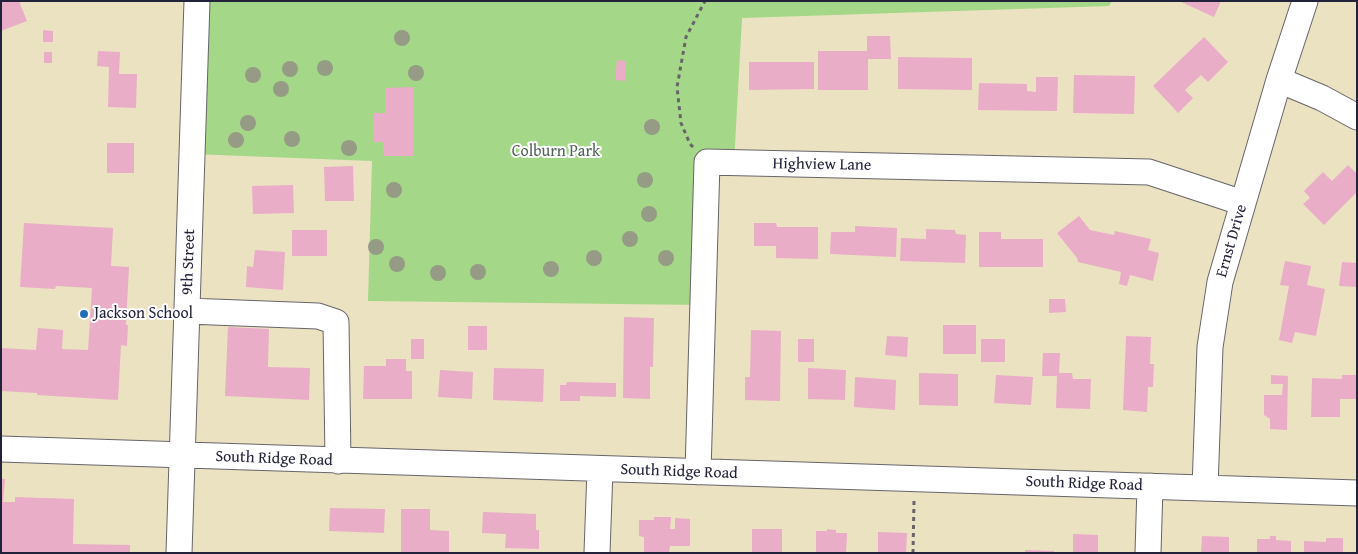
<!DOCTYPE html>
<html>
<head>
<meta charset="utf-8">
<style>
  body { margin:0 }
  #map { position:relative; width:1358px; height:554px; overflow:hidden; background:#ebe2c1; font-family:"Gentium Book Plus",serif }
  canvas { display:block }
  .frame { position:absolute; inset:0; border:2px solid #22223b; pointer-events:none }
</style>
</head>
<body>
<div id="map">
<canvas width="1358" height="554"></canvas>
<div class="frame"></div>
</div>
<script>
const c = document.querySelector('canvas').getContext('2d');
c.lineJoin = 'round';
function fill(path, color) {
  c.fillStyle = color;
  c.fill(path, 'evenodd');
}
function shape(rows) {
  const path = new Path2D();
  for (const r of rows) {
    path.moveTo(r[0], r[1]);
    for (let i = 2; i < r.length; i += 2) path.lineTo(r[i], r[i + 1]);
  }
  return path;
}
function trace(path, color, width, dash) {
  c.strokeStyle = color;
  c.lineWidth = width;
  c.lineCap = dash ? 'butt' : 'round';
  c.setLineDash(dash || []);
  c.stroke(path);
}
function label(font, color, halo, rows, align = 'center') {
  c.font = font + ' "Gentium Book Plus",serif';
  c.lineWidth = 4;
  c.setLineDash([]);
  c.textBaseline = 'middle';
  c.strokeStyle = halo;
  c.fillStyle = color;
  for (const [text, x, y, turn = 0] of rows) {
    c.save();
    c.translate(x, y);
    c.rotate((+turn || 0) * Math.PI / 180);
    c.textAlign = isNaN(turn) ? turn : align;
    if (halo) c.strokeText(text, 0, 0);
    c.fillText(text, 0, 0);
    c.restore();
  }
}
const green = shape([
  [197,1,1112,1,1109,6,742,18,734,163,707,162,703,305,368,301,372,161,192,154]
]);
const building = shape([
  [1,1,19,1,27,21,1,31],
  [1179,1,1221,1,1214,17],
  [43,30,53,31,53,42,43,42],
  [867,36,890,36,891,59,868,59,868,90,818,90,818,51,867,51],
  [1204,37,1228,62,1208,82,1201,75,1185,90,1193,98,1178,113,1153,86],
  [98,51,120,52,119,74,137,74,136,108,108,107,109,67,97,66],
  [44,52,52,52,52,63,44,63],
  [898,57,972,58,972,90,898,89],
  [617,60,626,61,625,81,615,80],
  [749,62,814,62,814,89,749,90],
  [1074,75,1135,76,1134,114,1073,113],
  [1036,77,1058,77,1057,111,978,110,979,83,1027,84,1027,91,1036,92],
  [414,87,414,156,383,156,383,142,374,142,374,113,385,113,385,88],
  [107,143,134,143,134,173,107,173],
  [1348,165,1357,174,1357,192,1324,225,1303,204,1310,198,1304,191,1323,172,1332,181],
  [353,166,354,201,325,201,324,167],
  [293,185,294,213,253,214,252,186],
  [1079,216,1090,230,1114,235,1115,231,1151,239,1148,250,1159,253,1153,281,1130,275,1127,286,1119,284,1121,272,1078,262,1077,258,1057,233],
  [24,223,113,228,111,266,129,267,126,325,128,325,127,346,121,345,118,400,37,395,37,393,1,391,1,348,36,350,38,328,63,330,62,349,88,350,92,288,56,286,55,289,20,287],
  [754,223,776,223,777,227,818,227,818,259,776,258,776,246,754,246],
  [855,226,897,228,896,257,830,254,831,232,855,232],
  [926,229,955,230,956,234,966,235,965,263,900,261,901,238,926,239],
  [292,230,327,230,327,256,292,256],
  [979,232,1001,232,1001,239,1043,239,1043,267,979,267],
  [255,250,285,252,283,290,246,287,247,266,253,267],
  [1285,261,1311,266,1307,285,1325,289,1316,336,1295,332,1292,343,1279,340,1289,286,1280,285],
  [1342,262,1357,263,1357,287,1339,286],
  [1049,299,1065,299,1066,312,1049,313],
  [624,317,654,318,653,367,650,367,650,399,623,398],
  [943,325,976,325,976,354,943,354],
  [468,326,487,326,487,350,468,350],
  [228,327,269,329,268,367,310,368,309,400,225,396],
  [751,330,781,331,780,401,745,400,745,377,750,377],
  [887,336,908,337,907,357,885,355],
  [1126,336,1151,337,1150,364,1154,364,1153,387,1148,387,1147,412,1123,410],
  [411,339,424,339,424,359,411,359],
  [798,339,814,339,814,362,798,362],
  [981,339,1005,339,1005,362,981,362],
  [1043,353,1060,353,1059,373,1072,373,1073,379,1091,379,1090,409,1056,408,1057,376,1042,376],
  [386,359,406,359,406,371,412,371,412,399,363,399,364,366,386,366],
  [494,368,544,369,543,402,493,400],
  [808,368,846,370,845,400,808,399],
  [440,370,473,372,472,399,438,397],
  [919,373,958,374,958,406,919,405],
  [996,375,1033,377,1031,405,994,403],
  [1271,375,1288,376,1287,430,1270,429,1270,419,1264,415,1264,395,1282,395,1283,384,1271,384],
  [1342,375,1357,375,1357,399,1340,399,1340,417,1311,417,1312,378,1342,379],
  [855,377,896,380,895,410,854,407],
  [567,382,616,383,616,397,580,396,580,401,560,401,560,385,566,385],
  [1,479,5,479,3,502,15,502,15,497,74,499,73,544,130,545,130,553,1,553],
  [330,508,385,509,384,533,329,531],
  [401,509,430,509,430,530,449,531,449,553,401,553],
  [483,512,536,514,536,530,539,530,539,549,505,548,506,534,482,533],
  [654,517,671,517,670,529,675,529,675,518,690,519,690,546,670,546,669,553,644,553,644,537,639,536,639,520,654,520],
  [752,529,782,529,782,553,752,553],
  [827,529,836,530,836,533,847,533,846,553,816,553,816,531,827,531],
  [878,532,907,533,906,553,878,553],
  [1073,534,1098,535,1098,553,1073,553],
  [1202,536,1229,537,1229,553,1201,553],
  [1270,536,1276,536,1276,540,1291,541,1291,553,1257,553,1257,539,1270,539],
  [1326,538,1343,538,1343,553,1304,553,1304,541,1326,542],
  [1025,550,1054,551,1054,553,1025,553]
]);
const path = shape([
  [693,147,690,144,681,123,677,87,686,37,705,1],
  [913,553,914,501]
]);
const minor = shape([
  [1279,80,1322,98,1357,117],
  [187,311,318,316,336,322,338,461],
  [1,449,1357,493],
  [698,472,707,162,1149,172,1243,203],
  [1205,488,1210,347,1220,282,1279,80,1305,1],
  [179,553,197,1],
  [597,553,600,469],
  [1148,553,1150,486]
]);
const trees = [
  [402,38],
  [325,68],
  [290,69],
  [416,73],
  [253,75],
  [281,89],
  [248,123],
  [652,127],
  [292,139],
  [236,140],
  [349,148],
  [645,180],
  [394,190],
  [649,214],
  [630,239],
  [376,247],
  [594,258],
  [666,258],
  [397,264],
  [551,269],
  [478,272],
  [438,273]
];
const markers = [
  [84,314,5,"#1f6fb2"]
];
const parkNames = [
  ["Colburn Park",556,152]
];
const streetNames = [
  ["Highview Lane",822,165,1],
  ["Ernst Drive",1232,241,-74],
  ["9th Street",189,262,-88],
  ["South Ridge Road",274,459,2],
  ["South Ridge Road",679,472,2],
  ["South Ridge Road",1084,484,2]
];
const poiNames = [
  ["Jackson School",94,314]
];
fill(green, '#a4d787');
fill(building, '#eaadc8');
trace(minor, '#68656a', 27);
trace(path, '#68656a', 3, [4, 4]);
trace(minor, '#fff', 25);
c.fillStyle = '#969b86';
for (const [x, y] of trees) {
  c.beginPath();
  c.arc(x, y, 8, 0, 2 * Math.PI);
  c.fill();
}
for (const [x, y, r, color] of markers) {
  const dot = new Path2D();
  dot.arc(x, y, r, 0, 2 * Math.PI);
  c.fillStyle = color;
  c.fill(dot);
  trace(dot, '#fff', 2);
}
label('16px', '#506156', '#fff', parkNames);
label('16px', '#22223b', '#fff', streetNames);
label('16px', '#22223b', '#fff', poiNames, 'left');
</script>
</body>
</html>
